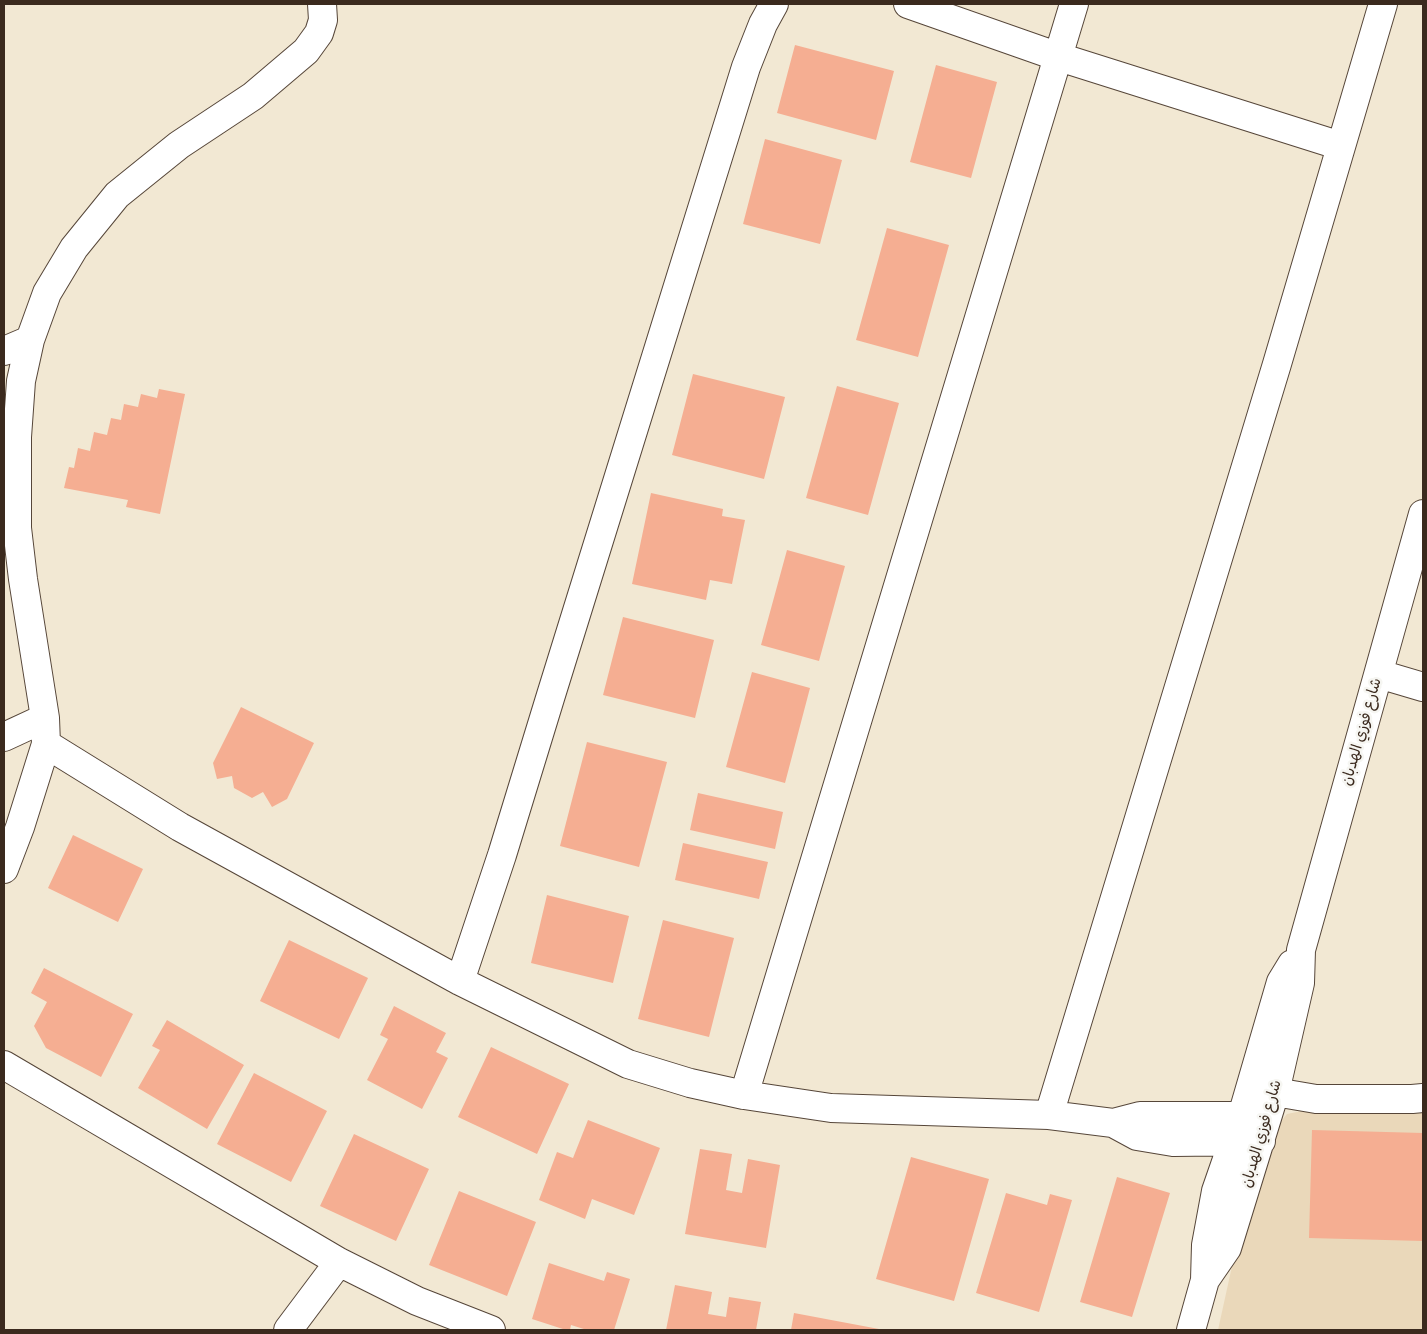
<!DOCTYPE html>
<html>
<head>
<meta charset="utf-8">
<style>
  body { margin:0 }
  #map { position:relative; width:1427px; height:1334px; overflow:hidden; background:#f2e8d3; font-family:Pangolin,sans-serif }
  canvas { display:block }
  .frame { position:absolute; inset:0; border:5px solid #3b2a1e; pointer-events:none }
</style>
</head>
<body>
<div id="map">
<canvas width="1427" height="1334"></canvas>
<div class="frame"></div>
</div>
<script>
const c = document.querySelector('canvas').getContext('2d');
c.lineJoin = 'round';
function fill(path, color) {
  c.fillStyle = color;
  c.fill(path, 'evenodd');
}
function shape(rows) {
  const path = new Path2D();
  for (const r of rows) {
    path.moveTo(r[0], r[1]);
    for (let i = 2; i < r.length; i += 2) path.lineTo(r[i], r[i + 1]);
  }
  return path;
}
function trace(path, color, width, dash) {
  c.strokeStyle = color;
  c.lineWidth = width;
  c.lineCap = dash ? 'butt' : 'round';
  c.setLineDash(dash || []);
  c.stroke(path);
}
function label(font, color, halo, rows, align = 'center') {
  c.font = font + ' Pangolin,"Playpen Sans Arabic",sans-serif';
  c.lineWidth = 5;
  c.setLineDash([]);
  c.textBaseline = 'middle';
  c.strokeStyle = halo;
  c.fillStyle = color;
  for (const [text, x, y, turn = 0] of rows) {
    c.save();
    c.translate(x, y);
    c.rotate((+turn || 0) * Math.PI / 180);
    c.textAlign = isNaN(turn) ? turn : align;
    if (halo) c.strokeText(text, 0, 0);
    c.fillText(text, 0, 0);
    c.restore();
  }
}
const built = shape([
  [1312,1109,1335,1111,1423,1113,1423,1330,1218,1330,1236,1248,1273,1131,1287,1114]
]);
const building = shape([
  [795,45,894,71,876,140,777,113],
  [936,65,997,82,971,178,910,162],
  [765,139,842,160,820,244,743,224],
  [887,228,949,245,918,357,856,340],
  [693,374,785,397,764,479,672,455],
  [837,386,899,403,868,515,806,498],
  [159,389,185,394,160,514,126,507,128,500,64,488,69,467,74,468,78,448,90,451,94,432,107,435,111,418,121,420,124,404,138,407,141,394,157,398],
  [651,493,723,509,722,516,745,520,732,584,710,580,706,600,632,584],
  [787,550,845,566,819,661,761,645],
  [623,617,714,640,695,718,603,695],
  [752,672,810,688,785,783,726,767],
  [241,707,314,743,287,799,272,807,263,792,252,798,234,788,232,776,217,779,213,763],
  [587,742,667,762,639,867,560,846],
  [698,793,783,812,775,849,690,830],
  [73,835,143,869,118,922,48,888],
  [683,843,768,862,759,899,675,880],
  [547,895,629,916,613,983,531,963],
  [663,920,734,938,709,1037,638,1019],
  [289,940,368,978,339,1039,260,1001],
  [44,968,133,1014,101,1077,46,1048,34,1026,47,1002,31,993],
  [394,1006,446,1033,436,1052,448,1058,422,1109,367,1080,388,1039,380,1035],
  [167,1020,244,1065,207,1129,138,1088,160,1050,152,1046],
  [491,1047,569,1084,537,1154,458,1117],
  [254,1073,327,1111,291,1182,217,1144],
  [588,1120,660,1148,634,1215,592,1199,585,1219,539,1200,557,1152,573,1158],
  [1312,1130,1423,1133,1423,1241,1309,1238],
  [354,1134,429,1169,396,1241,320,1206],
  [700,1149,732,1154,726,1190,742,1193,748,1159,780,1165,766,1248,685,1234],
  [911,1157,989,1179,954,1301,876,1279],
  [1117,1177,1170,1193,1132,1317,1080,1302],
  [459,1191,536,1222,507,1296,429,1265],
  [1006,1193,1047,1205,1050,1194,1072,1200,1039,1312,976,1293],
  [549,1263,604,1281,607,1272,630,1279,614,1330,587,1330,571,1325,570,1330,566,1330,532,1319],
  [675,1285,712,1292,708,1314,726,1317,729,1297,761,1302,756,1330,666,1330],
  [794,1313,879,1329,879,1330,791,1330]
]);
const street = shape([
  [908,4,1059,57,1341,146],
  [4,351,30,340],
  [1379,674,1423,687],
  [4,737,45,718],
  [46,744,180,827,460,981,628,1064,690,1083,744,1095,831,1108,1049,1115,1113,1123,1137,1136,1173,1142,1261,1141],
  [4,869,20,827,46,744,45,718,23,579,17,528,17,437,21,381,30,340,47,293,74,248,117,195,179,145,253,96,306,51,319,33,323,20,322,4],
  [460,981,502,855,551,695,746,67,763,24,774,4],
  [4,1065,339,1262,417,1301,491,1330],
  [1275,1092,1316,1099,1412,1099,1423,1098],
  [744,1095,1074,4],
  [1049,1115,1277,364,1383,4],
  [1113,1123,1140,1116,1258,1116],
  [1205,1280,1227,1248,1275,1092,1300,983,1301,950,1423,514],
  [288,1330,339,1262],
  [1191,1330,1205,1280,1206,1245,1216,1191,1242,1116,1281,982,1292,964]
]);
const streetNames = [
  ["شارع فوزي الهدبان",1362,732,-74],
  ["شارع فوزي الهدبان",1262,1134,-74]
];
fill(built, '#ead8ba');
fill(building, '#f5ae92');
trace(street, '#564639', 30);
trace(street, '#fff', 28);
label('15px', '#3b2a1e', '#f6f6f2', streetNames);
</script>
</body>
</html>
